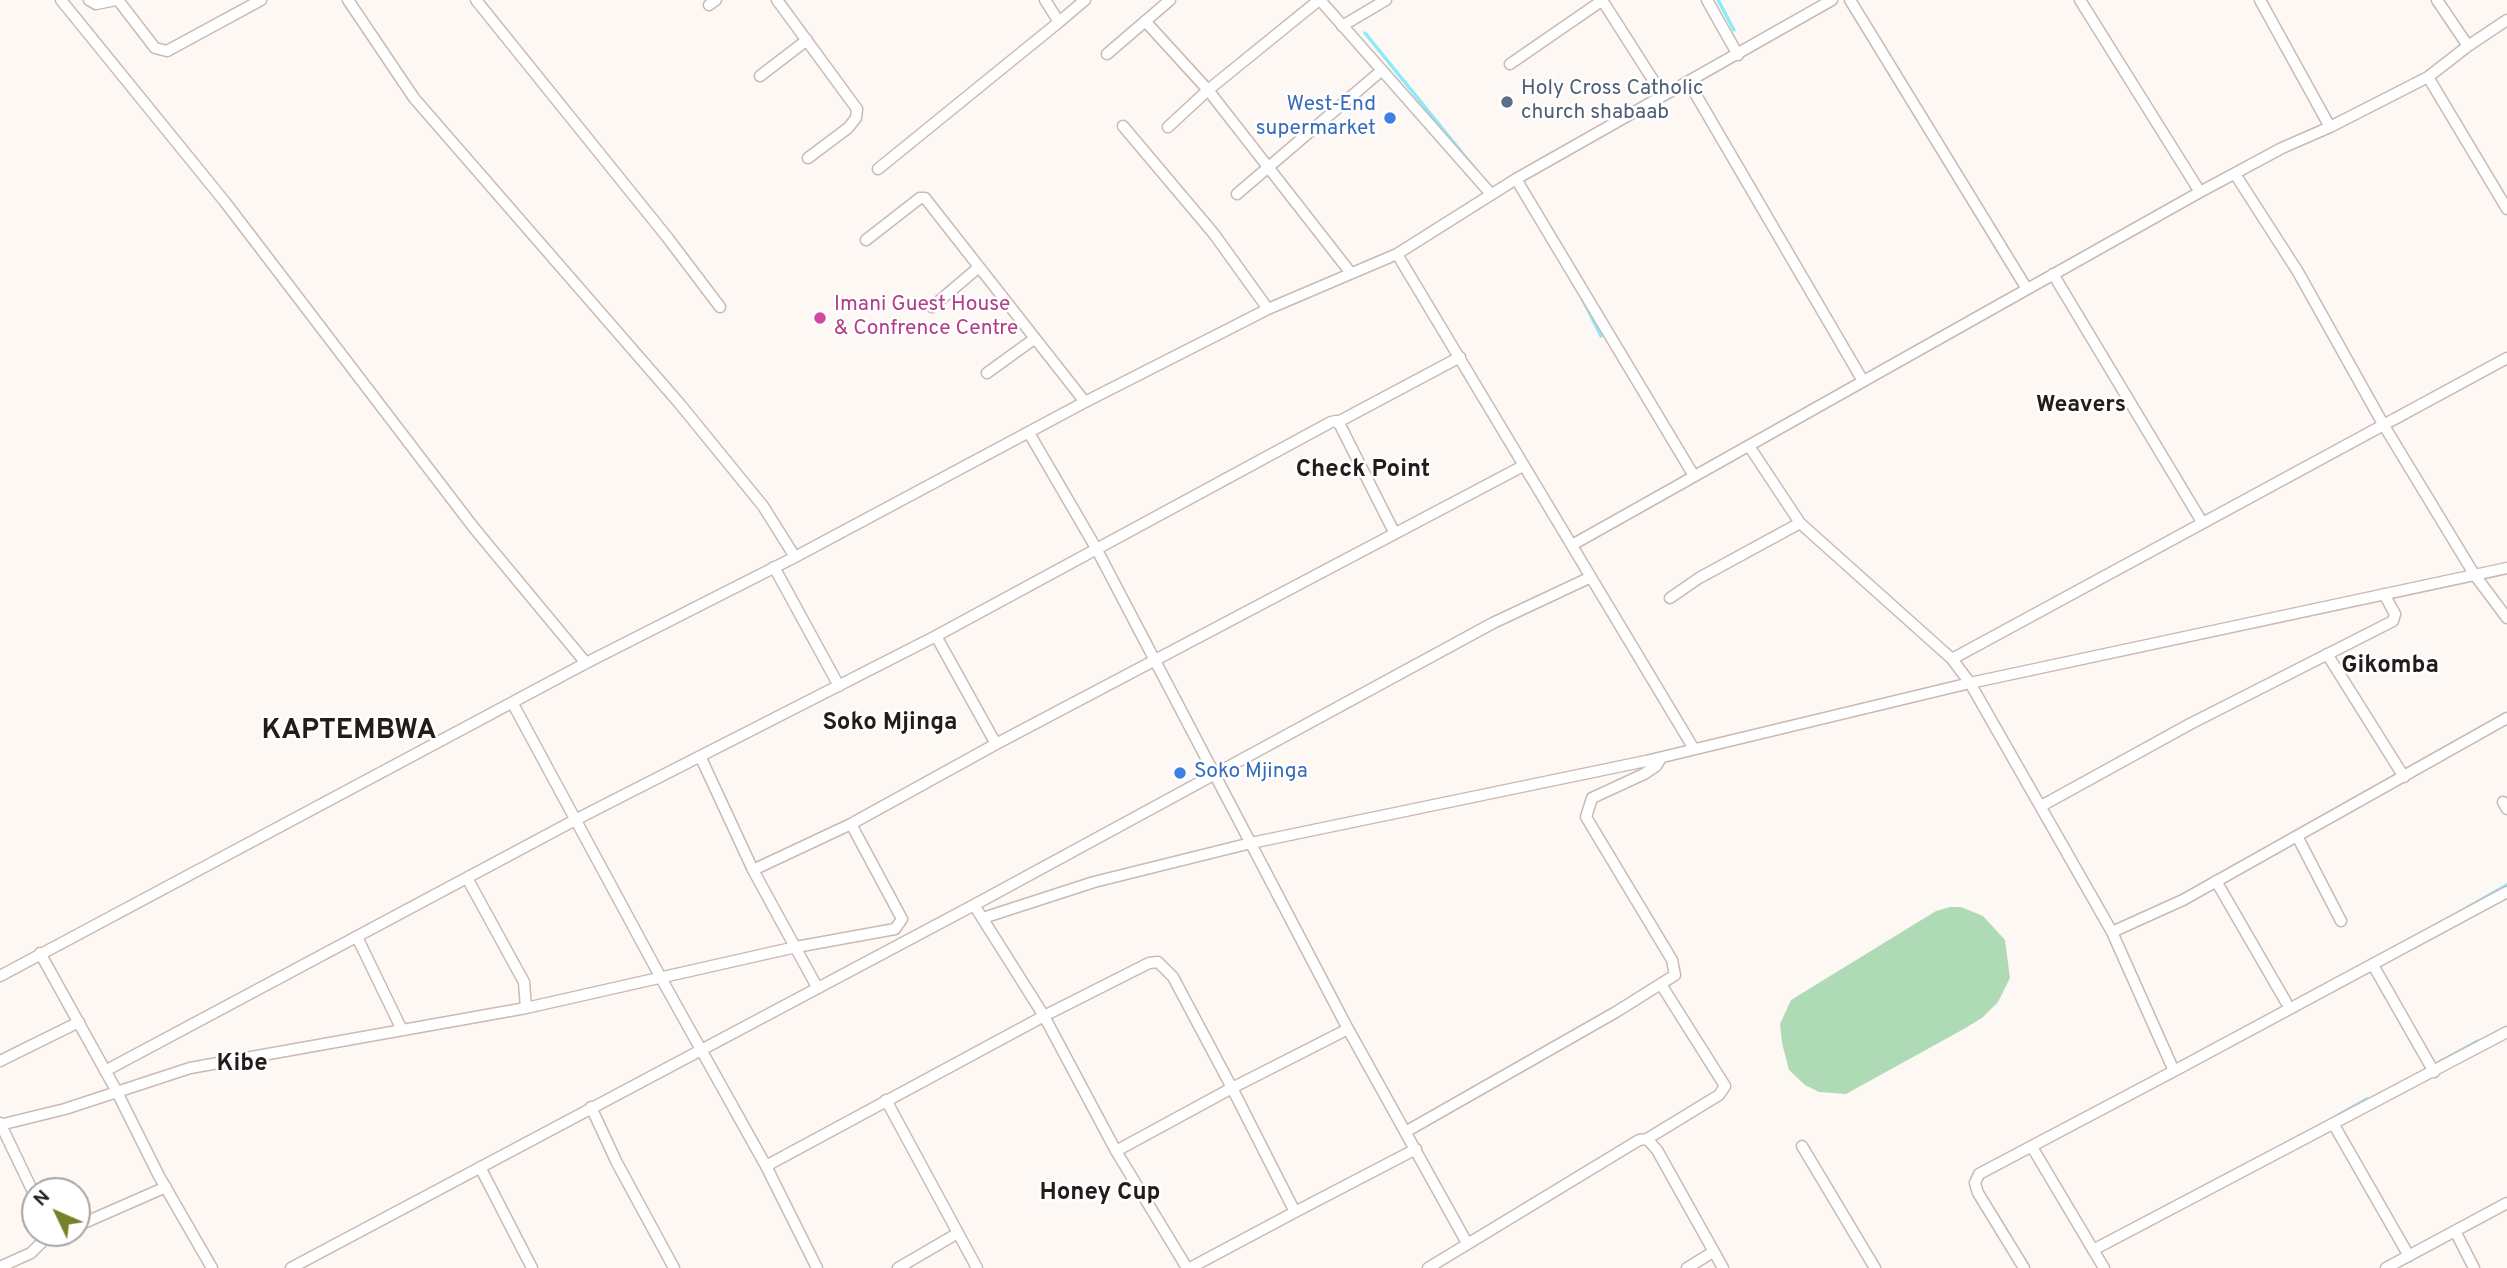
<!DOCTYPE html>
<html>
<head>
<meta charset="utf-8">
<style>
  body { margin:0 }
  #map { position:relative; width:2507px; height:1268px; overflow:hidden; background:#fef8f5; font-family:Overpass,sans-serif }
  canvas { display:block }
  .north { position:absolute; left:21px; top:1177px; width:70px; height:70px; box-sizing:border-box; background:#fff; border:2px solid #a7a5a4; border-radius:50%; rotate:314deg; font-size:19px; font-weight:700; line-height:28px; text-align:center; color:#221d1b }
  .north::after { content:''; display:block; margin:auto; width:24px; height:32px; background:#77812c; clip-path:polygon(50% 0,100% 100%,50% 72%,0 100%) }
</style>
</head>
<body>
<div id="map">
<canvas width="2507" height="1268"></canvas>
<div class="north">N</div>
</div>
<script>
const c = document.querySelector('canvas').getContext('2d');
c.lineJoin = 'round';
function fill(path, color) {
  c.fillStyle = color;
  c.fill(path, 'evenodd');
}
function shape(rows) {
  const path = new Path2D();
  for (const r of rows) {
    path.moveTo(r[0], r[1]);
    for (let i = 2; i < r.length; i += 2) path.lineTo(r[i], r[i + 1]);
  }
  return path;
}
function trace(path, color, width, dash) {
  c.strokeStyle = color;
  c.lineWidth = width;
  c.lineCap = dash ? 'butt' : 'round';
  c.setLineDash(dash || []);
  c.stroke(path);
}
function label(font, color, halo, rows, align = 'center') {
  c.font = font + ' Overpass,sans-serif';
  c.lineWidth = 5;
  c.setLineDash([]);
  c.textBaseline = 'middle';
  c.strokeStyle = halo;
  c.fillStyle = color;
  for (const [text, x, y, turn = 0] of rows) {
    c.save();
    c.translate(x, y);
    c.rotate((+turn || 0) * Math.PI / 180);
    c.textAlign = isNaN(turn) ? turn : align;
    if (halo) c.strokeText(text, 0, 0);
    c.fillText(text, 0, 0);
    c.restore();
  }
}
const green = shape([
  [1950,907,1961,907,1983,916,2005,940,2010,978,1998,1002,1982,1018,1962,1030,1846,1094,1819,1092,1805,1085,1789,1070,1782,1043,1780,1024,1791,1000,1936,911]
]);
const stream = shape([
  [1718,0,1734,30],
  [1365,33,1476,170],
  [1583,300,1601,336],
  [2449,918,2507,885],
  [2434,1065,2478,1041],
  [2335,1117,2367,1099]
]);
const street = shape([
  [61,0,225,202,474,528,586,663],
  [89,0,96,4,116,0],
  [118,0,155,48,167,51,261,0],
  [348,0,414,98,679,403,763,506,795,557],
  [476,0,667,237,720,307],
  [777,0,857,109,856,118,848,128,808,158],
  [1320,0,1491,194],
  [1602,0,1662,94],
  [1707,0,1738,55],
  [1850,0,2027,289],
  [2080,0,2200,192],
  [2437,0,2468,46,2507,20],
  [709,5,716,0],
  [1145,21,1208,90,1350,272],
  [1059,22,1085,0],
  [1342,26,1386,0],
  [1107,54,1170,0],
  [1510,64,1603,0],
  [760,76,807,40],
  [2428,77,2507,209],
  [1689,83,1863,381],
  [1123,126,1214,234,1268,309],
  [1168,127,1208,90,1319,0],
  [2330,127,2428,77,2468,46],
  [878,169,1059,22,1045,0],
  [2235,174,2298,272,2383,424,2474,574,2507,618],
  [1516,179,1694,476],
  [1237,194,1381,71],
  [866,240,920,198,925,198,1085,402],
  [1397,254,1694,749],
  [2053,274,2202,522],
  [932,307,979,267],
  [987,373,1034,339],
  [1338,422,1460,357],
  [1029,433,1096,548,1348,1029,1467,1243],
  [1749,446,1800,523,1952,659,1970,683,2112,932,2174,1071,1979,1174,1975,1183,1978,1193,2024,1268],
  [1572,545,2200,192,2282,148,2330,127,2260,0],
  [774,567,839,686],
  [1670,598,1699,578,1800,523],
  [936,636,996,744],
  [2327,654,2404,777],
  [1952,659,2507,358],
  [513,704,661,978,766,1166,817,1268],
  [701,758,753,870,817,987],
  [2503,802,2507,809],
  [2043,805,2190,724,2393,621,2395,614,2384,594],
  [2297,836,2341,921],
  [753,870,851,824,996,744,1523,466],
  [467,878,524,982,526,1008],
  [2216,881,2286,1002],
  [974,905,1044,1016,1149,963,1158,962,1173,977,1232,1088,1116,1151],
  [983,918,1094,882,1251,843,1646,761,1970,683,2507,568],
  [2112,932,2183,900,2507,718],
  [357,937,402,1030],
  [40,953,116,1090,159,1176,212,1268],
  [2373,965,2434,1072],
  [0,976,586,663,795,557,1085,402,1268,309,1397,254,1516,179,1832,0],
  [1348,1029,1232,1088,1295,1212,1416,1149],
  [0,1061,79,1022],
  [105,1071,577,819,936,636,1331,422,1336,421,1340,425,1394,532],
  [2174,1071,2507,892],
  [886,1100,958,1233,898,1268],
  [591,1107,617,1163,674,1268],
  [0,1123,35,1196],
  [0,1125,65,1109,190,1068,526,1008,796,947,895,929,902,919,851,824],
  [2334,1125,2409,1256],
  [1407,1131,1616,1012,1675,975,1672,960,1586,817,1592,798,1644,774,1656,766,1661,758],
  [1647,1139,1719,1095,1725,1086,1662,986],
  [1802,1146,1875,1268],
  [2032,1147,2104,1268],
  [766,1166,1044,1016,1116,1151,1187,1268],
  [480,1167,532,1268],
  [77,1226,166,1187],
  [2455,1231,2474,1268],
  [958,1233,977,1268],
  [2093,1250,2507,1032],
  [0,1267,31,1253,51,1233],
  [291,1268,974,905,1493,623,1591,577],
  [1190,1268,1295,1212],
  [1428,1268,1639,1140,1647,1139,1657,1150,1723,1268],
  [1687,1268,1713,1252],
  [2386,1268,2507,1203]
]);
const markers = [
  [1507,102,7,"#5c6f8a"],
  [1390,118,7,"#3f7fe0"],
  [820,318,7,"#d1479c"],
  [1180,773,7,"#3f7fe0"]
];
const serviceNames = [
  ["Holy Cross Catholic",1521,90],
  ["church shabaab",1521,114]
];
const shopNames = [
  ["West-End",1376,106],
  ["supermarket",1376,130],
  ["Soko Mjinga",1194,773,"left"]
];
const hotelNames = [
  ["Imani Guest House",834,306],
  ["& Confrence Centre",834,330]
];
const neighbourhoodNames = [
  ["Weavers",2081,406]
];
const quarterNames = [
  ["Check Point",1363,471],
  ["Gikomba",2390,667],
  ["Soko Mjinga",890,724],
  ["Kibe",242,1065],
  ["Honey Cup",1100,1194]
];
const districtNames = [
  ["KAPTEMBWA",349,732]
];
fill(green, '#aedab6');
trace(stream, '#8bebfa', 3.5);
trace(street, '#c8bab4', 13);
trace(street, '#fff', 10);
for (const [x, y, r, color] of markers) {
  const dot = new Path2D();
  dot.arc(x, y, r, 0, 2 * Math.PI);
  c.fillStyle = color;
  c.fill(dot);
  trace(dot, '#fff', 2.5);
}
label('21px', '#4e5e75', '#fff', serviceNames, 'left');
label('21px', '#366cbe', '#fff', shopNames, 'right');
label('21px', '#b23c85', '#fff', hotelNames, 'left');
label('bold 23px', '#221d1b', '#fff', neighbourhoodNames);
label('bold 24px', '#221d1b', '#fff', quarterNames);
label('bold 28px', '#221d1b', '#fff', districtNames);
</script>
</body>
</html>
